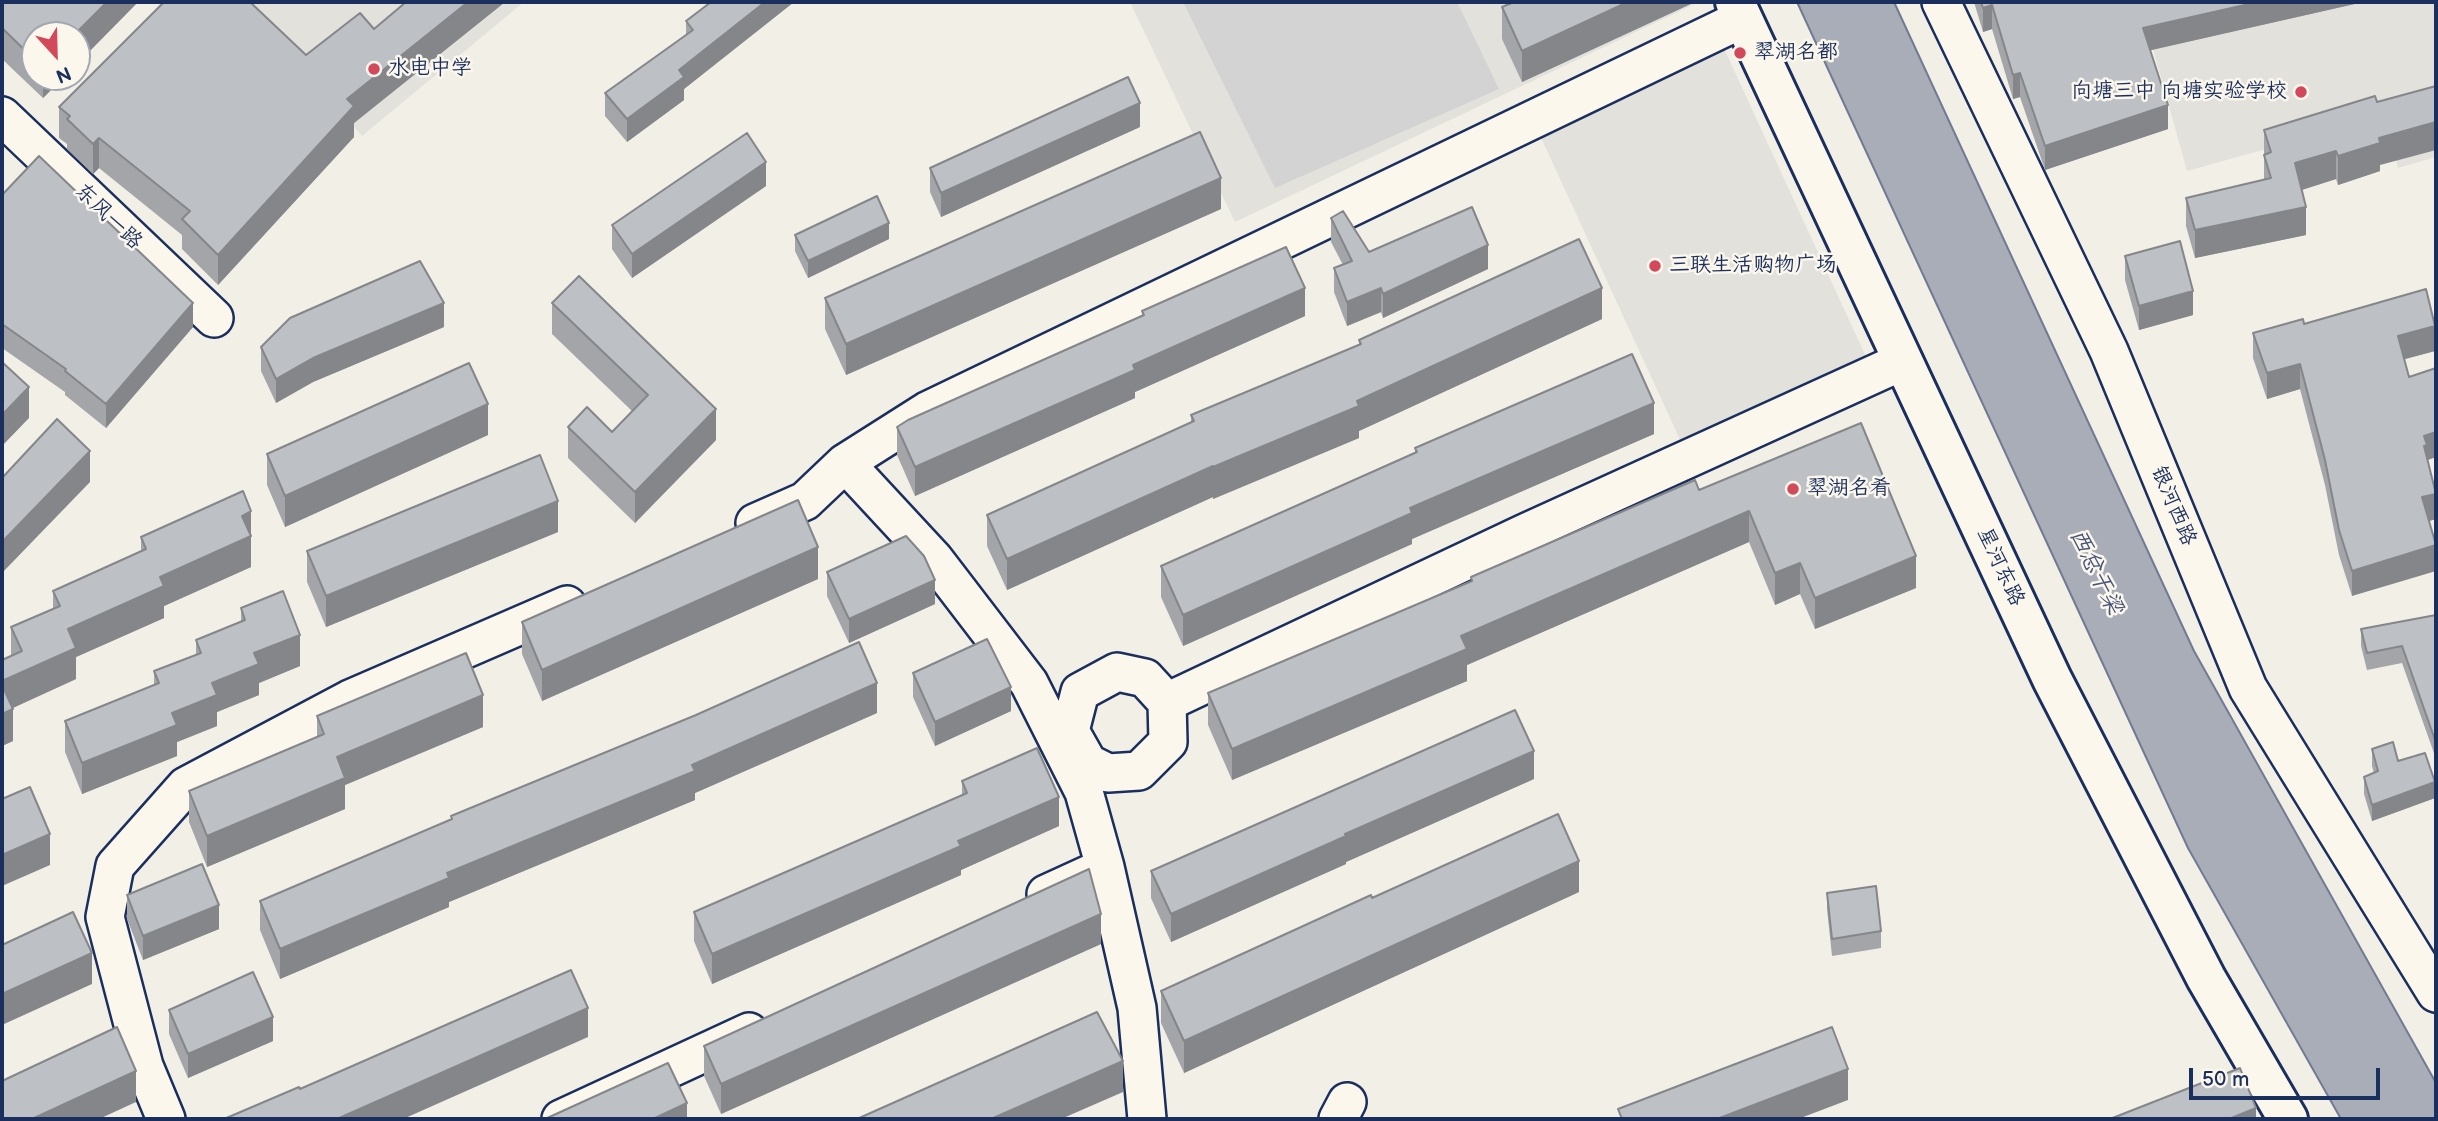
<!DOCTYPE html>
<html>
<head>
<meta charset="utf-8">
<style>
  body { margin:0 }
  #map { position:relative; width:2438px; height:1121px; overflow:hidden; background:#f2efe6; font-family:"Balsamiq Sans",sans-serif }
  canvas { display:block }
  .frame { position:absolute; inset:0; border:4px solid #1b2f5e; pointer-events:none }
  .north { position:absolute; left:21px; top:21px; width:70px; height:70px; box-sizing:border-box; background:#fbf7ec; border:2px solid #a1a7b3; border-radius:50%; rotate:158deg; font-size:19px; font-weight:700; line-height:28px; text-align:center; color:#1b2f5e }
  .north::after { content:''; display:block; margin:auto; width:24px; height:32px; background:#d1495b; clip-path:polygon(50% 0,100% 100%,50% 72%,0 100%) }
  .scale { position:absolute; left:2189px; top:1068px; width:191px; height:32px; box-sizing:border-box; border:4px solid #1b2f5e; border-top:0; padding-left:9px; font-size:21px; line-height:24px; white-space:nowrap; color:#1b2f5e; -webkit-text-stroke:5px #fbf7ec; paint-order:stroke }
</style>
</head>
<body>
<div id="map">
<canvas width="2438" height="1121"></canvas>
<div class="frame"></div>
<div class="north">N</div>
<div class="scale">50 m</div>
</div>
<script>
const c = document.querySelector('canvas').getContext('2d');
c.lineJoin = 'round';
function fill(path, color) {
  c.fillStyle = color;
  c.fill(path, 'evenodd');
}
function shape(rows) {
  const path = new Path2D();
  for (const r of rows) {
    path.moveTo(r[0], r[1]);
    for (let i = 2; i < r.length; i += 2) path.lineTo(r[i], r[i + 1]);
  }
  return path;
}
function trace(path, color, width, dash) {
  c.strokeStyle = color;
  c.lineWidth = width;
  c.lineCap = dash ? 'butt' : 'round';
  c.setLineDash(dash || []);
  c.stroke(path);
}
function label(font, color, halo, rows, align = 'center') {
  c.font = font + ' "Balsamiq Sans","LXGW WenKai TC",sans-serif';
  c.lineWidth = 5;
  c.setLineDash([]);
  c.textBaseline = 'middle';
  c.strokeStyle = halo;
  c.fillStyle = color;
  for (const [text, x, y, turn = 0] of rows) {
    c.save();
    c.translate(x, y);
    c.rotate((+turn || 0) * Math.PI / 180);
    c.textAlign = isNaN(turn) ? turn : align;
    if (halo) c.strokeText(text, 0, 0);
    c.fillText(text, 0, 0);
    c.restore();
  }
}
const built = shape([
  [249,2,524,2,362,136],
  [1130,2,1699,2,1235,222],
  [2140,2,2436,2,2436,157,2398,168,2385,116,2187,171],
  [1722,44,1868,361,1683,446,1537,129]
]);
const green = shape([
  [1183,2,1457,2,1499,89,1275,188]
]);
const water = shape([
  [1797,2,1894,2,2194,651,2436,1083,2436,1119,2341,1119,2188,848,1797,2]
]);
const minor = shape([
  [1941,2,2109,351,2248,688,2436,993],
  [2,116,214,318],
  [845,463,934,559,1029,683,1084,792,1105,867,1046,894],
  [755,523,805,501,845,463,927,411,1742,19],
  [1167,702,1145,678,1117,672,1080,692,1070,731,1088,763,1108,773,1139,771,1168,742,1167,702,1525,533,1903,361],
  [1105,867,1137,1008,1147,1119],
  [166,1119,144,1066,105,917,115,866,186,786,350,699,567,605],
  [561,1119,749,1032],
  [1338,1119,1347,1102]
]);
const major = shape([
  [1735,2,2052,679,2206,978,2288,1119]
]);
const wall = shape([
  [2,2,138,2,77,64,77,35,35,35,35,77,64,77,43,98,2,59],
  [406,2,505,2,354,123,354,137,218,285,182,249,182,235,99,168,93,174,67,149,67,144,59,138,59,107,306,55,374,29],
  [711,2,794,2,684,89,684,100,627,142,605,116,605,93,686,35,686,21],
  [1695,2,1522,82,1502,39,1502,7],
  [1974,2,2359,2,2359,3,2150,50,2168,129,2045,170,2020,97,2013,99,1992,29,1983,32],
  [2377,102,2380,171,2338,185,2336,179,2302,190,2306,235,2195,258,2186,226,2186,198,2264,180,2264,130],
  [1140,127,941,217,930,192,930,168],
  [766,186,632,278,612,249,612,225],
  [2,195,193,327,106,428,65,395,65,392,2,348],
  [1221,209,846,375,825,329,825,298],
  [1331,218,1369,252,1488,269,1383,318,1381,312,1347,326,1334,292,1334,268,1343,265,1331,242],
  [795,235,889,239,808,278,795,251],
  [2125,256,2193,315,2139,330,2125,280],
  [552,303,716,440,635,523,568,458,568,427,612,432,632,411,552,334],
  [1142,311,1305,316,1135,392,1135,398,915,496,897,455,897,427,1142,315],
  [1602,319,1359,431,1359,438,1213,499,1213,497,1007,590,987,546,987,515,1191,422,1191,415,1359,344,1359,340],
  [2304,324,2435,351,2404,359,2409,377,2436,457,2428,460,2436,519,2429,521,2352,596,2339,555,2325,485,2300,389,2267,399,2253,358,2253,333],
  [444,327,313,382,276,403,261,371,261,347],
  [1654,434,1412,539,1412,544,1183,646,1161,597,1161,566,1415,452,1415,448],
  [488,435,285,527,267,485,267,454],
  [1699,490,1916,588,1815,629,1800,594,1775,605,1749,542,1467,665,1467,681,1232,780,1208,725,1208,693,1471,582,1471,577],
  [558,532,326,627,307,582,307,551],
  [141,537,251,542,251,567,164,606,164,618,76,657,76,679,12,708,13,741,2,746,2,660,11,656,11,627,53,609,53,591,141,551],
  [827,572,935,604,849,643,827,596],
  [818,579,542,701,522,654,522,622],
  [241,608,300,666,259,683,259,695,217,712,217,726,177,742,177,756,82,794,65,752,65,721,154,685,154,671,196,655,196,640,241,622],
  [2436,615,2435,756,2402,663,2367,670,2361,646,2361,629],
  [913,673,1011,711,935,746,913,697],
  [877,713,695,793,695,800,449,902,449,907,280,979,260,930,260,901,451,820,451,816],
  [317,716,483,727,345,785,345,809,207,867,189,822,189,791,317,737],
  [2372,749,2398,761,2435,798,2372,821,2364,794,2364,777,2374,773,2372,766],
  [1534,779,1346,862,1346,864,1171,942,1151,898,1151,871],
  [962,781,1059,826,961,870,961,875,712,984,694,941,694,912,962,795],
  [1579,892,1184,1073,1161,1023,1161,991],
  [1827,893,1881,931,1881,948,1832,956,1827,909],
  [127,895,219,929,143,960,127,919],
  [1101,944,721,1114,704,1076,704,1046],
  [169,1010,273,1041,188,1078,169,1034]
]);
const shadedWall = shape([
  [107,2,138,2,77,64,77,35,74,35],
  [468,2,505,2,354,123,354,137,218,285,218,255,347,99],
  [765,2,794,2,684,89,684,100,627,142,627,119,679,70],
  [1628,2,1695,2,1522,82,1522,51],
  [2258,2,2359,2,2359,3,2143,52,2143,28],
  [1992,5,1992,29,1983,32,1983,8],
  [2020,73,2020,97,2013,99,2013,75],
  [43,77,64,77,43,98],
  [1140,103,1140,127,941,217,941,193],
  [2168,105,2168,129,2045,170,2045,146],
  [2436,122,2436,150,2380,165,2380,171,2338,185,2338,156,2379,138],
  [99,138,99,168,93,174,93,144],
  [2336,151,2336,179,2295,192,2295,163],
  [766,162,766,186,632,278,632,254],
  [1221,178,1221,209,846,375,846,344],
  [2306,207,2306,235,2195,258,2195,230],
  [889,223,889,239,808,278,808,261],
  [1488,245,1488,269,1383,318,1383,294],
  [1305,288,1305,316,1135,392,1135,398,915,496,915,467,1133,365],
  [1381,288,1381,312,1347,326,1347,302],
  [1602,288,1602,319,1359,431,1359,438,1213,499,1213,467],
  [2193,291,2193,315,2139,330,2139,306],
  [193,303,193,327,106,428,106,404],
  [444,303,444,327,313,382,276,403,276,379,313,358],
  [2435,326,2435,351,2398,361,2398,336],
  [2300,364,2300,389,2267,399,2267,373],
  [29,387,29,418,2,446,2,415],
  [1654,403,1654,434,1412,539,1412,544,1183,646,1183,615,1410,508],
  [488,404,488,435,285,527,285,496],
  [716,409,716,440,635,523,635,492],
  [2436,432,2436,457,2427,460,2427,470,2424,436],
  [90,451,90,482,2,573,2,542],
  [1213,466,1213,497,1007,590,1007,559],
  [2436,494,2436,519,2422,523,2422,497],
  [558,501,558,532,326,627,326,596],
  [251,511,251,567,164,606,164,618,76,657,76,679,2,713,2,681,68,629,160,577,242,516],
  [1749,511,1749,542,1467,665,1467,681,1232,780,1232,749,1461,636],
  [2436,545,2436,571,2352,596,2352,571],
  [818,547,818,579,542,701,542,670],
  [1916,556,1916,588,1815,629,1815,598],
  [1800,563,1800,594,1775,605,1775,573],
  [935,580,935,604,849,643,849,619],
  [300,635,300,666,259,683,259,695,217,712,217,726,177,742,177,756,82,794,82,763,172,713,212,683,254,653],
  [877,683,877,713,695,793,695,800,449,902,449,907,280,979,280,949,447,873],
  [1011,687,1011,711,935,746,935,722],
  [483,695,483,727,345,785,345,809,207,867,207,836,337,757],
  [13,709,13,741,2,746,2,714],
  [2435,740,2436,740,2436,756,2435,756],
  [1534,751,1534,779,1346,862,1346,864,1171,942,1171,914,1345,834],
  [2435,782,2435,798,2372,821,2372,805],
  [1059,797,1059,826,961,870,961,875,712,984,712,954,958,841],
  [50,834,50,865,2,886,2,855],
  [1579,861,1579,892,1184,1073,1184,1041],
  [219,905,219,929,143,960,143,936],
  [1101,914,1101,944,721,1114,721,1084],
  [92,953,92,984,2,1025,2,994],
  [588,1008,588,1037,403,1119,337,1119],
  [273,1017,273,1041,188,1078,188,1054],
  [1123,1061,1123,1092,1061,1119,991,1119],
  [1848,1069,1848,1100,1798,1119,1717,1119],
  [136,1071,136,1102,99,1119,32,1119],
  [687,1103,687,1119,653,1119],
  [2256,1108,2256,1119,2229,1119]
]);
const building = shape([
  [2,2,107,2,74,35,35,35,35,60,2,28,2,2],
  [164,2,250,2,306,55,360,13,374,29,406,2,468,2,347,99,354,106,218,255,182,219,190,211,99,138,93,144,67,119,70,116,59,107,164,2],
  [711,2,765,2,679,70,684,77,627,119,605,93,693,30,686,21,711,2],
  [1514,2,1628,2,1522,51,1502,7,1514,2],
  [1981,2,2258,2,2143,28,2168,105,2045,146,2020,73,2013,75,1992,5,1983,8,1981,2],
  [1128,77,1140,103,941,193,930,168,1128,77],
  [2436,86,2436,122,2379,138,2380,143,2338,156,2336,151,2295,163,2306,207,2195,230,2186,198,2271,178,2264,155,2271,152,2264,130,2375,96,2377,102,2436,86],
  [1200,132,1221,178,846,344,825,298,1200,132],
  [747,133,766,162,632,254,612,225,747,133],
  [39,156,193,303,106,404,65,371,66,369,2,324,2,195,39,156],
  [877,196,889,223,808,261,795,235,877,196],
  [1472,207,1488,245,1383,294,1381,288,1347,302,1334,268,1352,261,1331,218,1343,211,1369,252,1472,207],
  [1579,239,1602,288,1357,401,1359,406,1213,467,1213,466,1007,559,987,515,1194,421,1191,415,1361,344,1359,340,1579,239],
  [2180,241,2193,291,2139,306,2125,256,2180,241],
  [1286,247,1305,288,1133,365,1135,370,915,467,897,427,908,420,1144,315,1142,311,1286,247],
  [420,261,444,303,313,358,276,379,261,347,290,318,420,261],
  [579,276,716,409,635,492,568,427,587,407,612,432,648,395,552,303,579,276],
  [2426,289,2435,326,2398,336,2409,377,2436,368,2436,432,2424,436,2427,445,2424,446,2436,494,2422,497,2436,545,2352,571,2339,530,2325,460,2300,364,2267,373,2253,333,2303,319,2304,324,2426,289],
  [1632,354,1654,403,1410,508,1412,513,1183,615,1161,566,1417,452,1415,448,1632,354],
  [2,362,29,387,2,415,2,362],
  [469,363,488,404,285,496,267,454,469,363],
  [57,419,90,451,2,542,2,478,57,419],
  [1861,423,1916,556,1815,598,1800,563,1775,573,1749,511,1461,636,1467,649,1232,749,1208,693,1472,581,1471,577,1695,480,1699,490,1861,423],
  [540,455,558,501,326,596,307,551,540,455],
  [243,491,251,511,242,516,251,536,160,577,164,586,68,629,76,648,2,681,2,660,22,651,11,627,60,606,53,591,146,549,141,537,243,491],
  [798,500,818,547,542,670,522,622,798,500],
  [906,536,924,556,935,580,849,619,827,572,906,536],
  [283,591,300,635,254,653,259,664,212,683,217,695,172,713,177,725,82,763,65,721,159,683,154,671,201,653,196,640,245,620,241,608,283,591],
  [2436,615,2436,740,2435,740,2402,646,2367,653,2361,629,2436,615],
  [987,639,1011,687,935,722,913,673,987,639],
  [859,642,877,683,692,765,695,771,447,873,449,878,280,949,260,901,452,819,451,816,696,715,859,642],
  [466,653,483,695,337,757,345,778,207,836,189,791,324,734,317,716,466,653],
  [2,685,13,709,2,714,2,685],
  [1515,710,1534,751,1345,834,1346,836,1171,914,1151,871,1515,710],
  [2393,742,2398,761,2425,753,2435,782,2372,805,2364,777,2378,771,2372,749,2393,742],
  [1037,748,1059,797,958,841,961,846,712,954,694,912,967,793,962,781,1037,748],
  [30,787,50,834,2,855,2,799,30,787],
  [1558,814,1579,861,1184,1041,1161,991,1371,895,1372,898,1558,814],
  [202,864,219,905,143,936,127,895,202,864],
  [1089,869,1101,914,721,1084,704,1046,1089,869],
  [1876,886,1881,931,1832,939,1827,893,1876,886],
  [73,912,92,953,2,994,2,945,73,912],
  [571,970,588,1008,337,1119,224,1119,299,1087,300,1089,571,970],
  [253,972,273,1017,188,1054,169,1010,253,972],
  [1097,1012,1123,1061,991,1119,857,1119,1097,1012],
  [117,1027,136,1071,32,1119,2,1119,2,1081,117,1027],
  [1832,1027,1848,1069,1717,1119,1622,1119,1618,1109,1832,1027],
  [668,1063,687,1103,653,1119,545,1119,668,1063],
  [2240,1068,2256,1108,2229,1119,2110,1119,2240,1068]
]);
const markers = [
  [1740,53,7,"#d1495b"],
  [374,69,7,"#d1495b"],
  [2301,92,7,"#d1495b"],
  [1655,266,7,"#d1495b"],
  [1793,489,7,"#d1495b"]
];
const poiNames = [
  ["翠湖名都",1754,53],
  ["水电中学",388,69],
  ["向塘三中 向塘实验学校",2287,92,"right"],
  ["三联生活购物广场",1669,266],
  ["翠湖名肴",1807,489]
];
const streetNames = [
  ["东风一路",108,217,44],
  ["银河西路",2173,506,67],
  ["星河东路",2000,567,65]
];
const waterNames = [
  ["西总干梁",2095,572,64]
];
fill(built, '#e2e1dc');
fill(green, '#d2d3d2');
fill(water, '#a9adb7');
trace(water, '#707b93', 2);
trace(minor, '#1b2f5e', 42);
trace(major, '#1b2f5e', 44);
trace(minor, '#fbf7ec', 37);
trace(major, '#fbf7ec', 38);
fill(wall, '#a3a5a9');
fill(shadedWall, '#848689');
fill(building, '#bdc0c4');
trace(building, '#848689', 2);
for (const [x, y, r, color] of markers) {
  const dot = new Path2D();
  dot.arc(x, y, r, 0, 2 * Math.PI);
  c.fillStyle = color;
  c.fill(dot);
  trace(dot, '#fbf7ec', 2.5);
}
label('21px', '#1b2f5e', '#fbf7ec', poiNames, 'left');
label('21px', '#1b2f5e', '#fbf7ec', streetNames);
label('italic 23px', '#465579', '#fbf7ec', waterNames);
</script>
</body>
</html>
